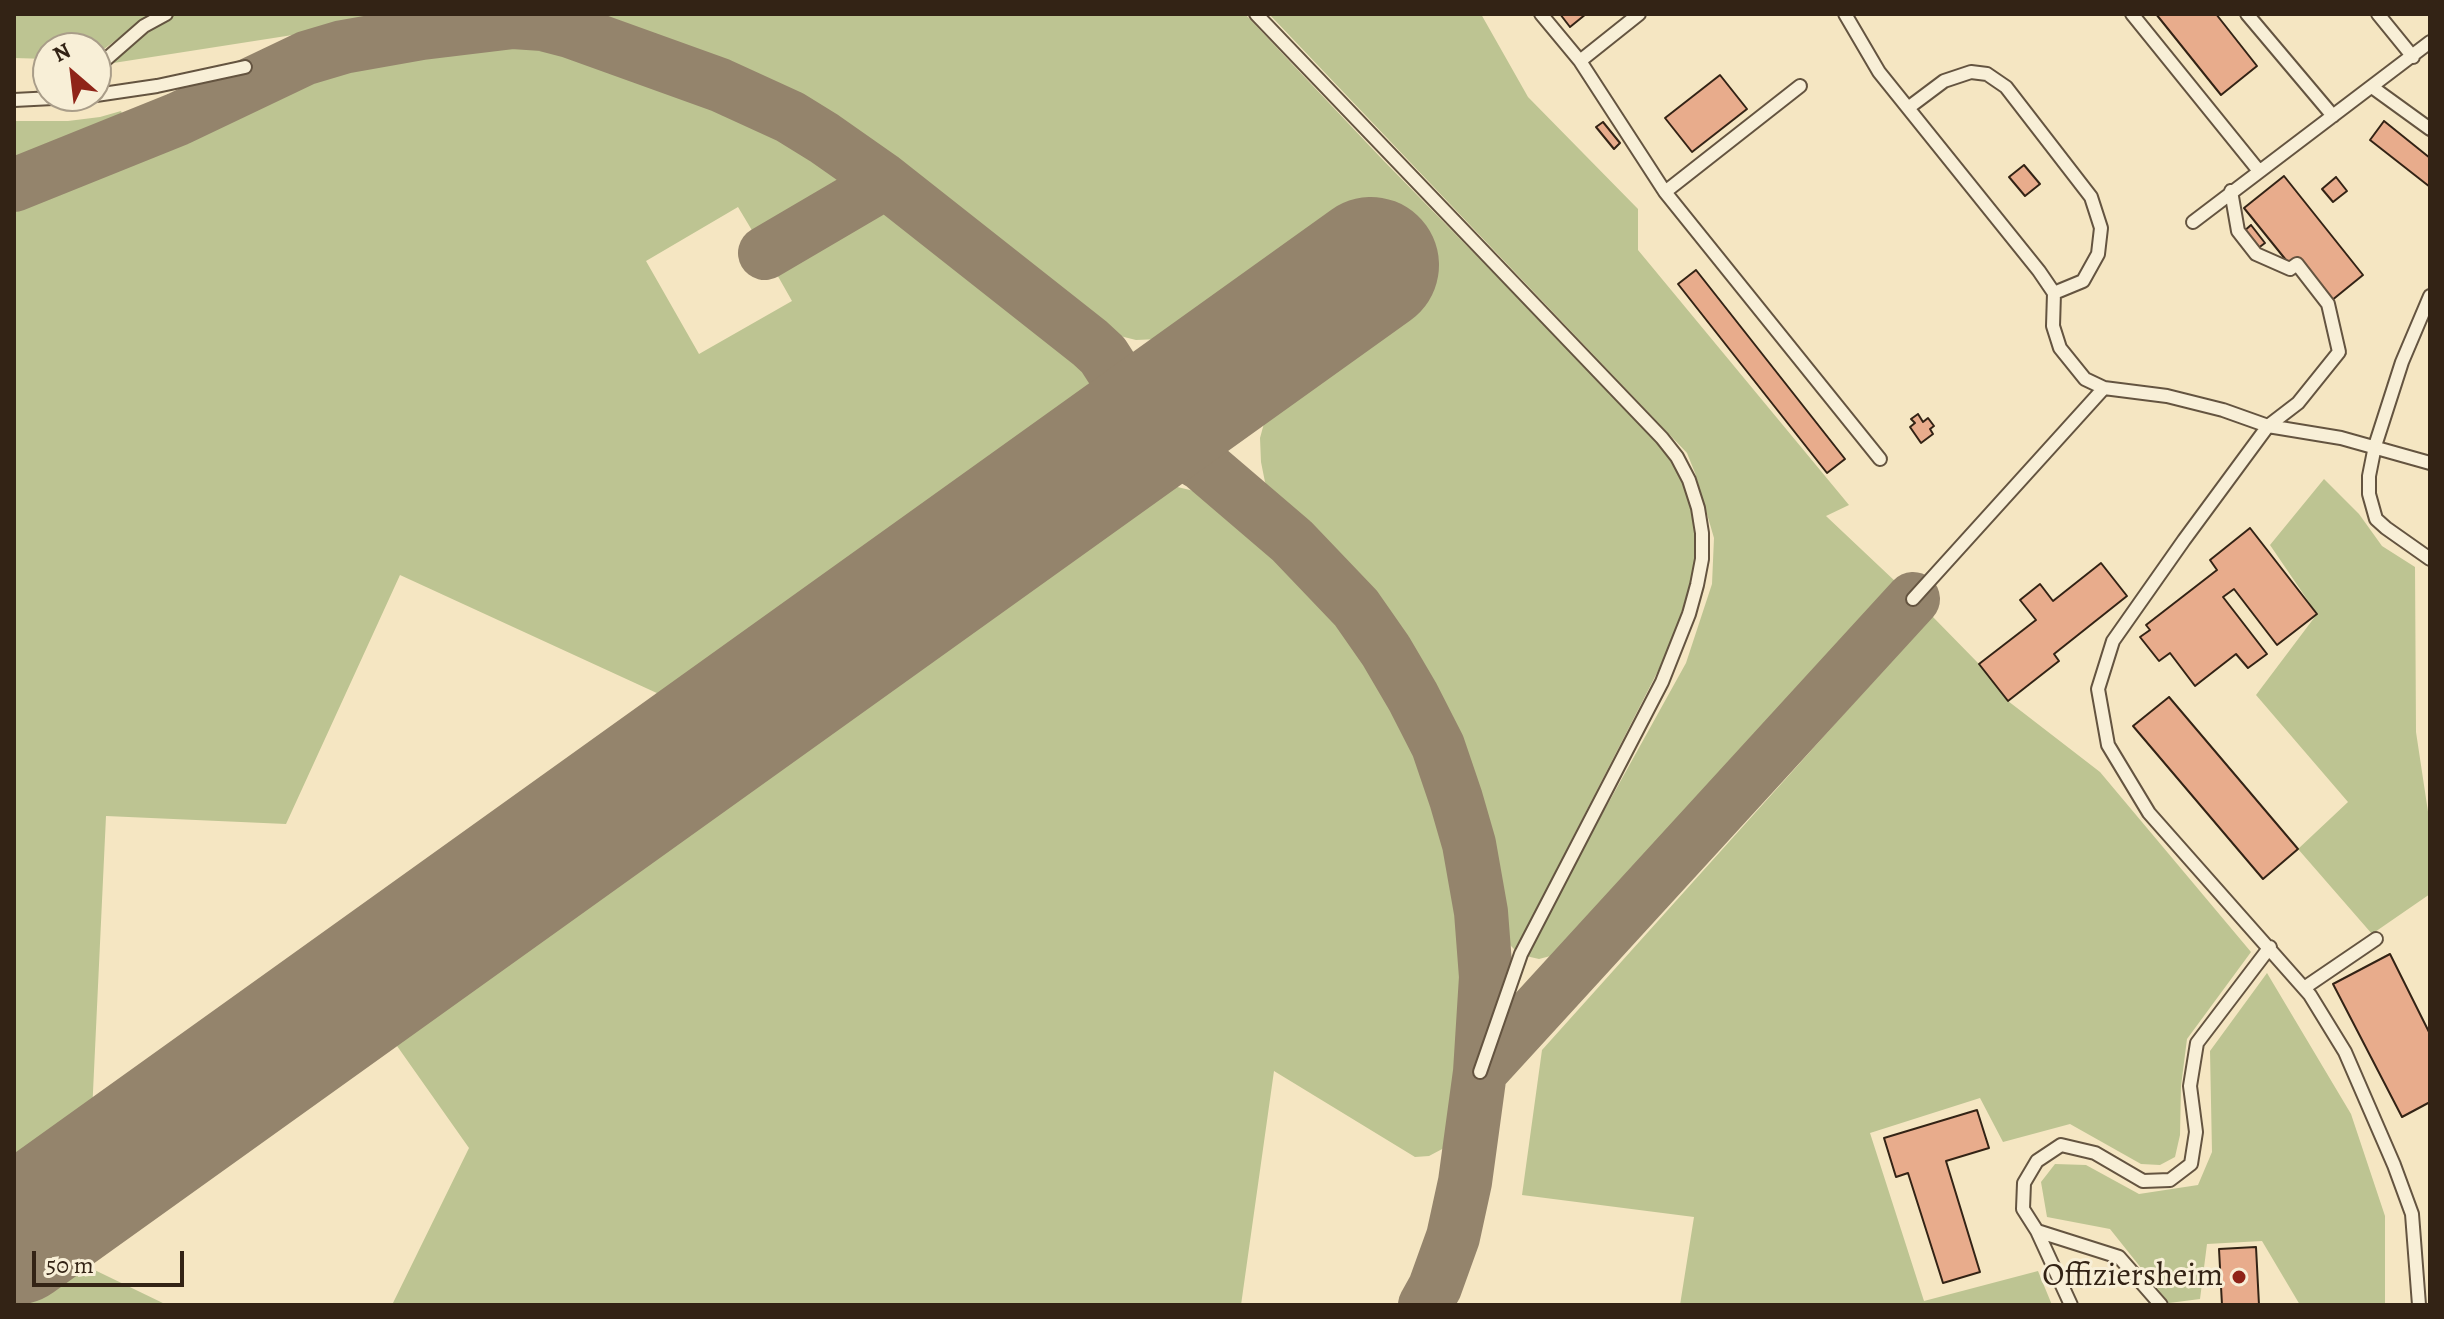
<!DOCTYPE html>
<html>
<head>
<meta charset="utf-8">
<style>
  body { margin:0 }
  #map { position:relative; width:2444px; height:1319px; overflow:hidden; background:#f5e6c2; font-family:Alegreya,serif }
  canvas { display:block }
  .frame { position:absolute; inset:0; border:16px solid #332315; pointer-events:none }
  .north { position:absolute; left:32px; top:32px; width:80px; height:80px; box-sizing:border-box; background:#f8efd7; border:2px solid #a99d89; border-radius:50%; rotate:332deg; font-size:22px; font-weight:700; line-height:32px; text-align:center; color:#332315 }
  .north::after { content:''; display:block; margin:auto; width:28px; height:36px; background:#8f2418; clip-path:polygon(50% 0,100% 100%,50% 72%,0 100%) }
  .scale { position:absolute; left:32px; top:1251px; width:152px; height:36px; box-sizing:border-box; border:4px solid #332315; border-top:0; padding-left:10px; font-size:24px; line-height:28px; white-space:nowrap; color:#332315; -webkit-text-stroke:6px #f8efd7; paint-order:stroke }
</style>
</head>
<body>
<div id="map">
<canvas width="2444" height="1319"></canvas>
<div class="frame"></div>
<div class="north">N</div>
<div class="scale">50 m</div>
</div>
<script>
const c = document.querySelector('canvas').getContext('2d');
c.lineJoin = 'round';
function fill(path, color) {
  c.fillStyle = color;
  c.fill(path, 'evenodd');
}
function shape(rows) {
  const path = new Path2D();
  for (const r of rows) {
    path.moveTo(r[0], r[1]);
    for (let i = 2; i < r.length; i += 2) path.lineTo(r[i], r[i + 1]);
  }
  return path;
}
function trace(path, color, width, dash) {
  c.strokeStyle = color;
  c.lineWidth = width;
  c.lineCap = dash ? 'butt' : 'round';
  c.setLineDash(dash || []);
  c.stroke(path);
}
function label(font, color, halo, rows, align = 'center') {
  c.font = font + ' Alegreya,serif';
  c.lineWidth = 6;
  c.setLineDash([]);
  c.textBaseline = 'middle';
  c.strokeStyle = halo;
  c.fillStyle = color;
  for (const [text, x, y, turn = 0] of rows) {
    c.save();
    c.translate(x, y);
    c.rotate((+turn || 0) * Math.PI / 180);
    c.textAlign = isNaN(turn) ? turn : align;
    if (halo) c.strokeText(text, 0, 0);
    c.fillText(text, 0, 0);
    c.restore();
  }
}
const green = shape([
  [15,14,156,14,144,19,96,55,96,48,48,48,48,59,14,58],
  [178,14,427,14,107,64,152,26],
  [577,14,1245,14,1382,159,1671,455,1680,471,1694,519,1695,566,1678,625,1659,669,1515,950,1507,942,1501,929,1490,860,1473,793,1449,730,1425,685,1394,633,1358,586,1338,562,1286,514,1275,500,1265,482,1261,462,1260,438,1266,416,1273,403,1411,303,1347,214,1185,329,1159,339,1136,340,1116,335,1096,325,895,164,798,101,661,44],
  [1269,14,1481,14,1528,97,1638,209,1638,250,1849,505,1826,516,1897,583,1569,945,1558,954,1539,959,1526,956,1549,910,1686,663,1712,584,1714,538,1695,473,1687,453],
  [492,43,542,44,734,110,843,173,845,182,842,189,759,242,738,207,646,261,699,354,792,301,771,264,842,219,861,211,886,205,1078,357,1084,367,1090,385,1088,400,672,700,400,575,286,824,106,816,92,1113,14,1169,14,211,176,146,249,106,314,76,369,61],
  [121,111,124,118,14,161,14,121,68,121,100,117],
  [2324,479,2359,514,2382,546,2415,567,2416,732,2430,825,2430,894,2372,934,2298,849,2348,802,2256,695,2317,614,2270,545],
  [1173,486,1203,493,1233,514,1282,558,1336,614,1377,670,1412,733,1436,795,1461,897,1466,977,1461,1062,1453,1125,1446,1147,1429,1156,1415,1157,1274,1071,1241,1305,392,1305,469,1148,390,1036,1151,490],
  [1932,616,1979,664,2008,701,2100,772,2251,952,2187,1039,2181,1086,2180,1135,2175,1157,2160,1165,2141,1164,2070,1124,2003,1142,1980,1098,1870,1133,1924,1301,2038,1271,2052,1305,1680,1305,1694,1217,1522,1195,1542,1050],
  [2267,973,2351,1114,2385,1216,2385,1305,2300,1305,2262,1241,2207,1244,2200,1299,2169,1303,2110,1229,2047,1217,2041,1182,2055,1164,2086,1165,2139,1194,2198,1185,2212,1152,2210,1051],
  [78,1262,167,1305,18,1305]
]);
const taxiway = shape([
  [14,185,178,119,306,58,343,47,422,33,513,22,543,24,570,31,720,85,790,117,824,138,881,178,1090,343,1103,355,1114,372,1127,408,1125,421,1119,435,1094,464],
  [765,253,869,192,881,178],
  [1094,464,1122,450,1139,446,1160,446,1182,452,1202,464,1292,541,1356,608,1386,651,1413,697,1438,746,1456,799,1469,844,1481,912,1486,977,1480,1072,1465,1182,1453,1237,1435,1287,1425,1305],
  [1480,1072,1913,599]
]);
const runway = shape([
  [14,1237,1371,265]
]);
const building = shape([
  [1560,14,1586,14,1570,27,1560,14],
  [2156,14,2216,14,2257,66,2221,95,2156,14],
  [1720,75,1747,109,1692,152,1665,118,1720,75],
  [2384,121,2430,158,2430,187,2370,140,2384,121],
  [1603,122,1620,143,1614,149,1596,127,1603,122],
  [2024,165,2040,184,2025,196,2009,177,2024,165],
  [2284,176,2363,275,2331,301,2290,265,2244,208,2284,176],
  [2336,177,2347,191,2333,202,2322,189,2336,177],
  [2251,225,2265,243,2257,249,2243,232,2251,225],
  [1696,270,1845,459,1827,473,1678,284,1696,270],
  [1918,414,1923,422,1928,418,1934,426,1930,429,1933,434,1921,443,1910,427,1915,423,1911,419,1918,414],
  [2250,528,2317,614,2277,645,2234,589,2223,597,2267,654,2248,668,2236,654,2195,686,2170,653,2159,661,2140,637,2150,630,2146,625,2217,570,2210,560,2250,528],
  [2101,563,2127,596,2054,654,2059,661,2008,701,1979,664,2036,620,2020,600,2040,584,2053,601,2101,563],
  [2169,697,2298,849,2263,879,2133,726,2169,697],
  [2390,954,2430,1034,2430,1102,2402,1117,2333,984,2390,954],
  [1977,1110,1989,1148,1946,1161,1980,1272,1943,1283,1908,1173,1896,1177,1884,1138,1977,1110],
  [2256,1247,2259,1305,2222,1305,2219,1249,2256,1247]
]);
const service = shape([
  [1256,14,1662,438,1677,457,1689,480,1698,508,1702,533,1702,559,1697,585,1689,614,1662,682,1521,954,1480,1072],
  [1541,14,1580,61,1665,192,1880,459],
  [1845,14,1879,72,2039,271,2054,293,2053,326,2060,348,2085,379,2104,388],
  [2132,14,2259,171],
  [2247,14,2333,116],
  [2378,14,2413,57],
  [1580,61,1639,14],
  [96,68,144,26,166,14],
  [2372,87,2430,129],
  [96,95,157,86,245,67],
  [14,100,92,96],
  [1908,108,1944,81,1971,72,1987,74,2006,87,2091,197,2101,228,2098,254,2083,281,2054,293],
  [2231,191,2238,231,2256,254,2290,269,2297,264,2328,304,2339,352,2298,403,2268,426,2184,540,2113,641,2098,689,2108,745,2149,813,2310,995,2345,1052,2394,1165,2412,1214,2419,1305],
  [1665,192,1800,86],
  [2193,222,2430,42],
  [2430,296,2402,362,2375,446,2369,476,2369,494,2376,519,2386,528,2430,559],
  [1913,599,2104,388,2167,396,2223,410,2268,426,2341,438,2430,463],
  [2304,988,2376,939],
  [2037,1231,2119,1257,2161,1305],
  [2071,1305,2037,1231,2023,1209,2024,1183,2037,1161,2061,1145,2095,1153,2143,1181,2170,1180,2191,1164,2196,1132,2190,1086,2197,1043,2270,947]
]);
const markers = [
  [2239,1277,8,"#8f2418"]
];
const poiNames = [
  ["Offiziersheim",2223,1277]
];
fill(green, '#bdc492');
trace(taxiway, '#94846c', 54);
trace(runway, '#94846c', 136);
fill(building, '#e8ac8c');
trace(building, '#332315', 2);
trace(service, '#645440', 16);
trace(service, '#f8efd7', 12);
for (const [x, y, r, color] of markers) {
  const dot = new Path2D();
  dot.arc(x, y, r, 0, 2 * Math.PI);
  c.fillStyle = color;
  c.fill(dot);
  trace(dot, '#f8efd7', 3);
}
label('32px', '#332315', '#f8efd7', poiNames, 'right');
</script>
</body>
</html>
